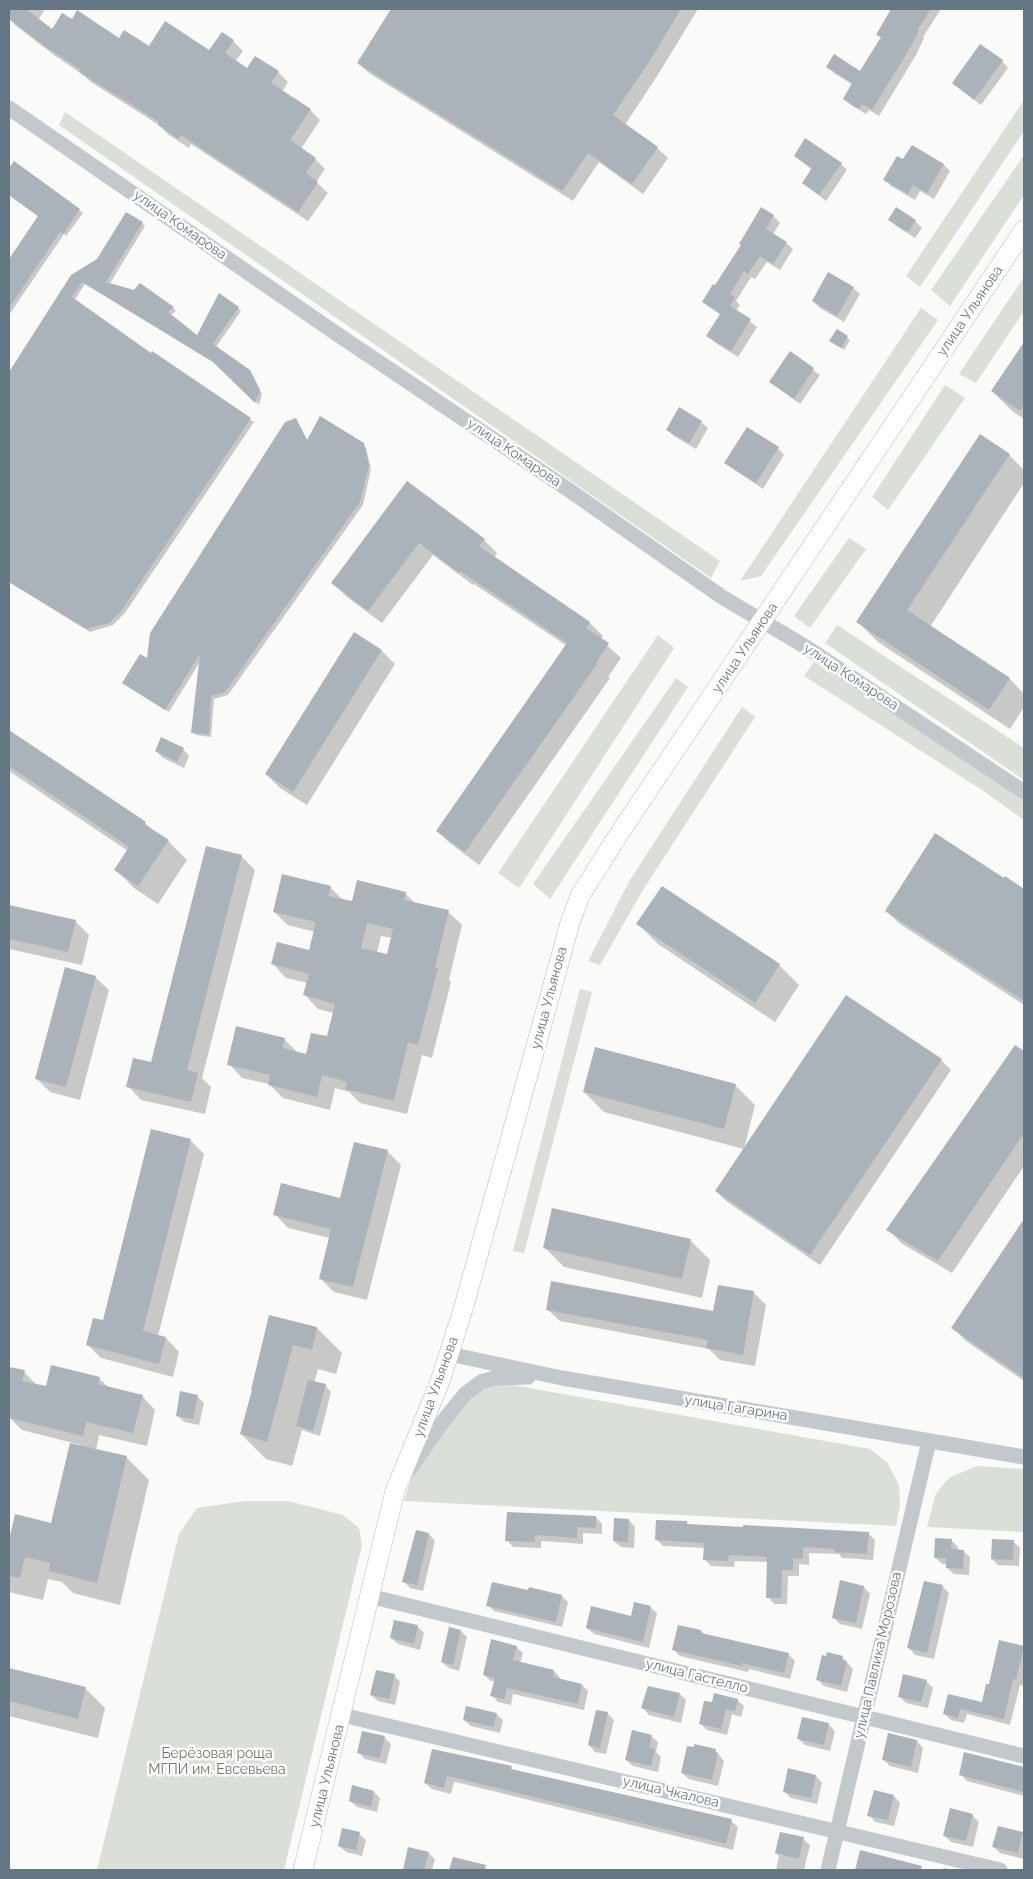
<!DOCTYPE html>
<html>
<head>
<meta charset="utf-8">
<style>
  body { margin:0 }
  #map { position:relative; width:1033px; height:1879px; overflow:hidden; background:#fafaf8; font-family:Raleway,sans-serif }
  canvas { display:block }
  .frame { position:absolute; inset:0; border:10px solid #657683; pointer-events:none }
</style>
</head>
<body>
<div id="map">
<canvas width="1033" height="1879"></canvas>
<div class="frame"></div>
</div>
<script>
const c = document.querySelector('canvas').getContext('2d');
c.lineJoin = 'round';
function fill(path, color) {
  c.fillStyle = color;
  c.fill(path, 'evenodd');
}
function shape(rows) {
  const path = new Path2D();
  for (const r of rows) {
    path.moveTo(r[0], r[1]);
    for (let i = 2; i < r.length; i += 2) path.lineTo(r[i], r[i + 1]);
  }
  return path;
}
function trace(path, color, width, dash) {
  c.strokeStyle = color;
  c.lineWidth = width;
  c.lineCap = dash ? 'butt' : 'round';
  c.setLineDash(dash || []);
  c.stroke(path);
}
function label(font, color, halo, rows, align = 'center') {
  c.font = font + ' Raleway,sans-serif';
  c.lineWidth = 5;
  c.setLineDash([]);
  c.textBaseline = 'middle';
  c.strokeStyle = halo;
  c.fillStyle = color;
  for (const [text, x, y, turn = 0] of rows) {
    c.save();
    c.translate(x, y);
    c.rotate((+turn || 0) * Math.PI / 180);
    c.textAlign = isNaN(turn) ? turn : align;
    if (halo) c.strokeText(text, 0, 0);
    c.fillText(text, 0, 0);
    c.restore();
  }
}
const green = shape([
  [1024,100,1024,131,920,287,906,276],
  [65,112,720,561,711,578,59,125],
  [1024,155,1024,195,950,306,931,290],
  [1024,277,1024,311,976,383,959,374],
  [921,308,938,320,761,576,740,581],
  [945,385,965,398,888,510,872,497],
  [849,538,866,549,810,628,794,616],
  [837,625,1024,748,1024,780,825,643],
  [658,635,674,648,519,888,498,873],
  [814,662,992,778,1024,801,1024,820,982,790,804,676],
  [676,678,688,687,550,899,533,884],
  [742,707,755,717,643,890,600,965,588,961,630,880],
  [580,989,592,992,524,1253,513,1251],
  [488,1384,507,1384,870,1449,887,1462,899,1485,900,1505,896,1526,404,1501,414,1468,473,1393],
  [977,1466,1024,1469,1024,1532,927,1527,936,1493,950,1477],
  [245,1501,288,1501,343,1515,359,1528,362,1545,284,1870,97,1870,179,1534,197,1508]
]);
const shadow = shape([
  [10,9,42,9,44,11,38,20,52,30,72,21,119,40,149,48,210,51,233,41,243,51,235,62,247,70,256,57,278,72,288,82,282,92,310,110,320,120,301,149,315,159,325,169,316,182,328,193,308,221,191,144,189,148,169,135,159,125,91,82,82,74,54,55,15,25,9,18],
  [393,9,698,9,659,73,625,125,657,148,668,158,643,194,599,162,573,201,369,73,358,63],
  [898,9,941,9,923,37,924,38,916,55,879,116,869,110,866,114,851,105,844,99,853,85,834,73,827,66,860,72,882,38,878,34],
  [1002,61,1008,68,981,105,953,83],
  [912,146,944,165,950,171,934,199,920,191,915,200,891,186,885,180,904,161],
  [795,156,841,164,847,170,826,201,803,183,812,170],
  [14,163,83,213,66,236,64,234,9,315,9,261,39,217,9,195,9,171],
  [762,209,773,216,780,223,773,234,786,243,793,249,780,270,767,262,755,279,751,277,736,301,740,305,736,311,757,327,738,357,714,342,708,335,721,315,704,302,716,287,743,245],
  [890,220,915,221,922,228,915,238,896,226],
  [142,223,145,226,109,285,135,292,140,285,173,308,176,311,171,315,197,337,238,308,241,311,216,347,252,374,262,394,259,405,218,365,85,284,74,301,151,354,152,353,254,422,125,613,113,625,90,632,9,582,9,373,71,276,98,260],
  [853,288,860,294,844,322,820,308,813,301],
  [837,331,850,340,844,350,831,341],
  [1024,344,1024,419,1012,411,992,391],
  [790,353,820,375,800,404,770,382],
  [295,420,308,441,363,444,366,448,371,469,363,505,228,695,214,699,211,737,196,735,193,733,201,660,169,712,126,685,148,660],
  [701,422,708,428,696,449,674,436,667,430],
  [980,436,1009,455,1024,470,1024,483,930,627,1010,679,1024,694,1024,707,1010,729,878,642,858,622],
  [778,448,784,455,763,489,733,469,726,463],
  [407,483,484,540,497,553,494,558,589,622,603,636,600,639,621,658,608,677,610,678,479,865,451,844,437,831,567,646,474,584,473,585,433,555,382,623,347,597,333,583],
  [354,634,382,651,395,664,307,805,280,788,266,774],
  [9,732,145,823,154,832,168,841,187,860,158,904,134,888,116,870,128,851,9,771],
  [183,749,189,756,184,768,163,758,156,751],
  [241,856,255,870,202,1078,211,1087,205,1114,141,1100,128,1086,152,1063],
  [1005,878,1024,890,1024,1005,900,924,886,911,1004,880],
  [330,887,344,901,353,903,405,893,416,904,448,912,462,925,449,980,451,982,432,1058,422,1055,407,1114,360,1103,349,1092,335,1088,330,1110,283,1098,269,1084,242,1078,229,1064,284,1039,298,1053,307,1055,328,1038,334,1013,318,1009,305,995,308,983,286,978,273,964,310,952,315,932,288,925,274,912],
  [381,936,392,938,388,956,377,953],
  [9,906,75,921,89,935,82,965,9,949],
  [638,924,779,965,799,985,775,1022,658,944],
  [95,977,109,990,80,1100,50,1092,37,1079],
  [1015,1047,1024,1053,1024,1166,952,1273,901,1243,888,1229],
  [941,1060,951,1070,820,1265,726,1201,716,1191],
  [735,1085,755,1105,744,1149,604,1112,584,1092],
  [190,1140,204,1154,158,1336,166,1338,179,1352,173,1377,101,1358,87,1344,104,1322],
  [387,1151,401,1165,367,1300,334,1292,320,1278,330,1238,288,1228,275,1214,341,1199],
  [1024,1222,1024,1381,966,1341,952,1327],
  [690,1240,710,1260,702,1298,564,1267,544,1247],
  [753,1292,766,1305,755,1366,720,1360,709,1349,560,1321,547,1309,714,1313],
  [270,1316,317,1328,342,1353,336,1374,318,1369,314,1383,325,1385,331,1392,320,1436,302,1430,292,1466,266,1459,241,1434,253,1391],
  [9,1368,24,1372,38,1386,47,1388,99,1378,110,1389,142,1396,155,1410,147,1446,99,1435,96,1450,126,1457,149,1480,120,1605,73,1593,62,1582,48,1579,43,1600,9,1592,9,1537,52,1524,81,1445,22,1430,9,1417],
  [197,1396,204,1403,199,1425,184,1422,177,1415],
  [596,1517,602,1524,602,1534,583,1533,583,1544,541,1541,541,1548,513,1547,507,1540],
  [629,1520,635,1527,634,1548,621,1547,614,1541],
  [687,1523,689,1525,868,1533,875,1540,873,1560,842,1558,839,1554,809,1553,809,1565,799,1564,799,1576,788,1576,787,1604,774,1604,768,1597,768,1562,735,1561,734,1567,711,1566,705,1560,705,1548,663,1546,657,1540],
  [429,1534,435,1541,423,1591,410,1588,404,1582],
  [951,1540,958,1547,957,1551,963,1551,970,1557,969,1575,954,1574,947,1568,947,1564,942,1564,935,1557],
  [1013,1541,1020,1548,1019,1566,998,1565,992,1559],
  [841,1582,864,1587,870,1594,862,1629,840,1624,833,1617],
  [942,1586,949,1593,934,1659,915,1655,909,1648],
  [529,1589,562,1596,568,1602,562,1627,494,1611,488,1605,529,1592],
  [650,1607,657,1613,649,1648,594,1634,587,1628,632,1617],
  [418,1627,424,1633,420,1650,398,1644,391,1638],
  [461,1631,467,1637,459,1671,449,1668,442,1662],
  [701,1631,705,1635,788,1654,795,1661,790,1679,749,1669,748,1672,680,1656,674,1650],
  [1000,1641,1024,1647,1024,1680,1023,1686,1020,1685,1010,1725,967,1714,964,1723,951,1720,945,1714,949,1695,983,1703,990,1686],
  [516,1647,523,1653,520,1663,554,1671,560,1678,560,1680,582,1685,588,1691,584,1710,513,1694,511,1705,498,1702,492,1695,495,1682,491,1681,484,1675],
  [842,1657,853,1669,847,1692,824,1686,817,1679],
  [9,1669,85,1688,105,1708,98,1738,9,1716],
  [394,1675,400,1682,395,1705,378,1701,371,1695],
  [926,1681,933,1688,928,1708,906,1703,899,1696],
  [680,1694,686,1700,681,1723,649,1715,643,1708],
  [737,1700,744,1706,741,1717,732,1714,727,1735,707,1730,700,1723],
  [607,1713,614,1720,606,1754,595,1752,589,1745],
  [496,1714,503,1720,500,1733,471,1726,464,1720],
  [828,1724,835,1731,830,1751,805,1745,798,1738],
  [889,1735,917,1741,923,1748,918,1773,890,1766,883,1759],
  [651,1736,658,1742,656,1752,661,1757,658,1772,633,1766,626,1760],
  [384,1737,391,1744,386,1764,365,1759,358,1752],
  [695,1746,716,1751,724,1761,718,1786,689,1779,682,1773],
  [433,1750,511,1768,514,1771,731,1821,738,1827,733,1850,464,1784,454,1782,451,1794,432,1789,425,1783],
  [965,1753,1024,1769,1024,1796,967,1781,960,1774],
  [816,1776,822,1783,817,1804,791,1798,784,1791],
  [374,1792,380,1798,377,1812,357,1807,350,1801],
  [894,1796,900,1803,894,1826,875,1822,869,1815],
  [972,1815,979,1822,973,1847,951,1842,944,1835],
  [1022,1833,1024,1835,1024,1859,1000,1853,994,1847],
  [359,1834,366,1840,362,1856,346,1852,339,1846],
  [803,1839,810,1845,804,1870,776,1870,779,1856,776,1853],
  [861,1852,910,1870,856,1870],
  [428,1853,435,1859,432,1870,404,1870],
  [944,1868,954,1870,943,1870]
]);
const building = shape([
  [9,9,26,9,52,29,62,13,72,19,77,10,119,38,124,30,149,46,165,21,209,50,222,32,234,40,225,53,247,68,255,56,279,71,271,83,311,109,290,140,316,158,306,173,318,182,298,212,181,135,178,139,158,125,159,122,79,72,81,70,43,45,9,19],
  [391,9,681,9,649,62,613,115,658,147,632,184,588,153,562,191,357,63],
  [891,9,931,9,917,30,919,31,910,48,872,110,862,104,859,109,843,99,852,83,826,67,834,54,860,71,881,37,876,35],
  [980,44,1003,60,974,100,952,83],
  [805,138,842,163,819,195,802,183,812,168,794,156],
  [912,145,944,164,927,193,913,185,908,194,883,180,897,156,903,159],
  [14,161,80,209,63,234,60,232,9,308,9,259,38,216,9,195,9,168],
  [761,207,774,215,766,229,787,242,773,264,760,256,748,274,744,271,730,294,735,298,730,306,751,319,731,351,706,336,720,314,702,302,713,284,715,285,741,245,739,244],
  [896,207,916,220,908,232,888,220],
  [126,212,143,222,106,282,134,290,140,283,174,307,168,312,197,335,219,293,239,307,213,344,250,370,260,390,255,403,213,362,82,282,72,297,151,353,152,351,251,418,122,610,109,623,86,629,9,582,9,372,71,275,97,259],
  [828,272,854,287,837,316,812,301],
  [837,329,848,336,841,348,829,341],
  [1024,342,1024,404,1020,411,991,391],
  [790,351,814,368,794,399,769,382],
  [679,407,702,421,689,443,666,430],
  [320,416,364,443,369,465,360,502,225,692,211,696,209,734,191,733,200,654,165,710,122,683,140,654,147,658,150,633,285,422,296,418,307,440],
  [747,427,779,447,756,483,724,463],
  [980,434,1010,454,907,610,1010,678,989,710,856,622],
  [407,481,485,539,479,546,590,622,586,628,609,643,596,663,597,664,465,852,436,831,567,643,460,571,459,573,419,543,368,611,331,583],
  [354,632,382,650,293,792,265,774],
  [9,730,146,822,144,824,169,840,138,886,114,870,129,847,9,766],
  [161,737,184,748,177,762,155,751],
  [935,833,1004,878,1005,876,1024,889,1024,1001,885,911],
  [206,846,242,855,187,1070,198,1073,191,1102,126,1087,133,1058,151,1062],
  [282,874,331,886,328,896,352,901,357,880,406,892,404,900,449,910,435,967,438,968,418,1045,408,1042,394,1101,345,1089,347,1082,322,1075,317,1097,268,1085,270,1075,227,1065,236,1026,285,1038,283,1048,306,1054,311,1033,327,1036,335,1004,303,995,309,974,271,964,277,942,309,950,316,922,273,912],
  [367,923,393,929,387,954,361,948],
  [662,886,780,964,755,1003,636,924],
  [9,905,76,920,68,952,9,939],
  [65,967,96,976,66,1087,35,1079],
  [846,995,942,1059,810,1255,715,1191],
  [1015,1045,1024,1051,1024,1133,938,1261,886,1230],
  [595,1047,736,1084,724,1129,583,1092],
  [151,1129,191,1139,143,1331,166,1337,159,1364,86,1345,93,1318,103,1320],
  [354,1142,388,1150,353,1287,319,1279,331,1229,273,1215,281,1183,340,1198],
  [552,1208,691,1239,682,1279,543,1248],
  [1024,1219,1024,1378,951,1328],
  [551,1281,713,1311,718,1285,754,1291,743,1355,706,1348,708,1340,546,1310],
  [269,1315,317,1327,312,1350,293,1345,267,1442,240,1434,252,1390,251,1390],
  [51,1365,100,1377,98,1384,143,1395,133,1433,86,1422,83,1436,9,1418,9,1367,25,1370,22,1381,46,1386],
  [308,1380,326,1384,313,1431,296,1426],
  [180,1391,198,1395,193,1419,176,1416],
  [70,1443,127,1456,97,1583,49,1571,50,1563,25,1557,20,1578,9,1576,9,1540,15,1514,51,1523],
  [507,1512,596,1516,596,1528,577,1527,577,1538,535,1535,535,1542,505,1541],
  [614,1518,629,1519,628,1542,613,1541],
  [656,1520,687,1521,687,1524,743,1527,743,1525,869,1532,867,1554,835,1552,835,1549,803,1547,803,1559,793,1558,793,1570,782,1570,781,1598,766,1598,767,1557,729,1555,728,1561,703,1560,704,1543,655,1540],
  [416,1530,429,1533,417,1585,402,1582],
  [935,1538,952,1539,951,1549,964,1550,963,1569,946,1568,946,1558,934,1558],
  [992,1539,1014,1540,1013,1560,991,1559],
  [840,1580,864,1586,856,1623,832,1618],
  [924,1581,943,1585,927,1653,907,1648],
  [492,1582,528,1590,529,1587,562,1595,556,1622,486,1606],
  [634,1602,651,1606,643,1642,586,1628,591,1606,631,1616],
  [394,1620,418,1625,414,1644,390,1638],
  [678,1625,701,1630,701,1633,789,1653,784,1673,742,1663,742,1666,672,1650],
  [449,1627,461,1630,453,1665,441,1662],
  [491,1639,517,1646,513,1660,554,1670,553,1677,582,1684,578,1704,507,1688,504,1699,490,1696,495,1678,483,1675],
  [999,1640,1024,1646,1016,1680,1013,1679,1004,1719,960,1709,958,1718,943,1714,948,1694,982,1702,986,1684,989,1684],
  [827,1652,843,1656,842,1660,847,1661,841,1686,816,1680,822,1655,826,1656],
  [9,1668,86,1687,78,1719,9,1701],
  [376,1670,395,1674,389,1699,370,1695],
  [903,1674,927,1680,921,1702,898,1697],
  [648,1686,680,1693,674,1717,641,1708],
  [714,1693,738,1699,735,1711,726,1709,721,1729,699,1724,704,1701,712,1702],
  [466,1706,497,1713,493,1727,463,1720],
  [596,1710,608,1712,600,1748,588,1745],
  [802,1717,829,1723,824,1745,797,1739],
  [632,1730,652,1735,649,1748,655,1749,651,1766,625,1760],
  [362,1731,385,1736,380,1758,357,1753],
  [888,1733,917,1740,911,1767,882,1760],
  [694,1744,716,1749,715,1752,718,1753,712,1780,681,1773,687,1746,694,1747],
  [432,1749,512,1766,511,1769,732,1819,726,1844,456,1778,447,1776,444,1788,424,1783],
  [964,1752,1024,1767,1024,1792,959,1775],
  [788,1768,816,1775,811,1798,783,1792],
  [352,1785,374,1791,371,1807,349,1801],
  [874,1790,894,1795,888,1820,867,1816],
  [950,1808,973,1814,966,1841,943,1836],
  [998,1826,1023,1832,1018,1853,992,1847],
  [342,1828,360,1832,356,1850,338,1846],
  [780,1832,804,1837,799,1859,775,1853],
  [408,1847,429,1852,424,1870,403,1870],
  [860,1850,922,1866,921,1870,855,1870],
  [453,1857,486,1865,485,1870,449,1870]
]);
const minor = shape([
  [9,108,337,334,566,488,722,597,806,647,1024,792],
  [449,1354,562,1378,1024,1457],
  [409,1470,441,1424,465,1394,481,1382,494,1378,528,1377],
  [369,1596,1024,1756],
  [342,1715,1000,1870],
  [828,1870,929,1441]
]);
const major = shape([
  [303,1870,395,1491,439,1384,449,1354,464,1306,570,923,580,896,617,837,1024,230]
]);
const streetNames = [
  ["улица Комарова",180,225,35],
  ["улица Ульянова",970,311,-56],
  ["улица Комарова",514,453,34],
  ["улица Ульянова",745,648,-56],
  ["улица Комарова",851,677,33],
  ["улица Ульянова",549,998,-75],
  ["улица Ульянова",436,1387,-70],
  ["улица Гагарина",736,1408,9],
  ["улица Павлика Морозова",878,1655,-77],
  ["улица Гастелло",697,1676,14],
  ["улица Ульянова",327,1776,-76],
  ["улица Чкалова",671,1792,13]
];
const parkNames = [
  ["Берёзовая роща",217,1754],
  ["МГПИ им. Евсевьева",217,1770]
];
fill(green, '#dadfd7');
fill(shadow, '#0003');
fill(building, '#aab3b9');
trace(major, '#b5babe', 20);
trace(minor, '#c3c8cc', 15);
trace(major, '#fff', 19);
label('14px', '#657683', '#fff', streetNames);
label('14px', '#687a64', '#fff', parkNames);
</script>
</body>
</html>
